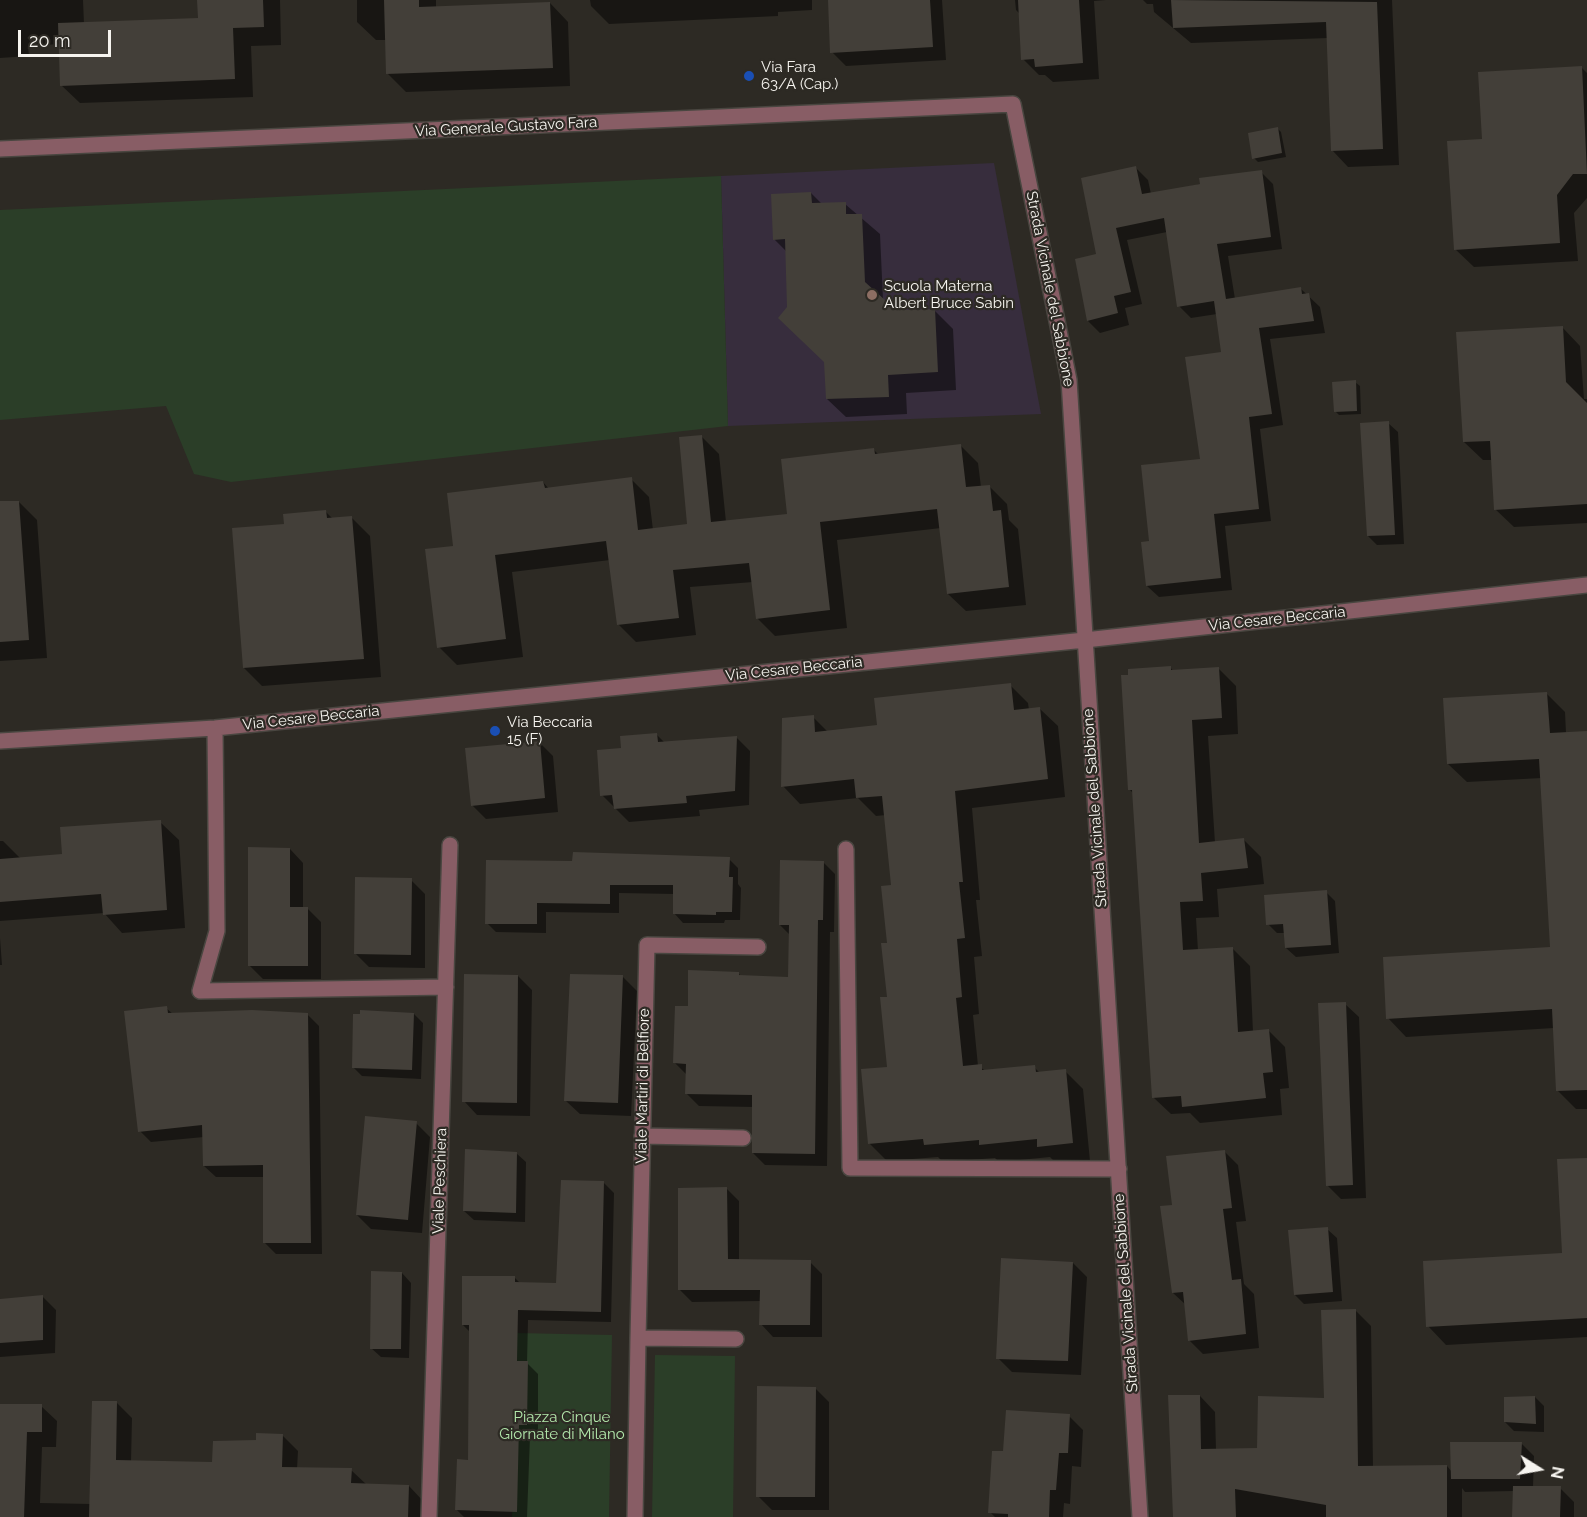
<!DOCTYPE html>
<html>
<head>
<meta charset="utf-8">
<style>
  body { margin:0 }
  #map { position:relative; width:1587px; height:1517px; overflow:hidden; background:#2d2a24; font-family:Raleway,sans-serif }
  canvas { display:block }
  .north { position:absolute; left:1509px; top:1439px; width:60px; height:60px; -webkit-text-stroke:4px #2d2a24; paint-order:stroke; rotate:101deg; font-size:16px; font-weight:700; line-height:24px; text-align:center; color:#f6f4ef }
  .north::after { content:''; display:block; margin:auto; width:21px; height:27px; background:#f6f4ef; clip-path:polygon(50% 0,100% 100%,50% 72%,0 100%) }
  .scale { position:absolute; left:18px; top:30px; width:93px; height:27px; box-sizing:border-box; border:3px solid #f6f4ef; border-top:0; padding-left:8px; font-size:18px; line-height:21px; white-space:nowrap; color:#f6f4ef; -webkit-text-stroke:4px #2d2a24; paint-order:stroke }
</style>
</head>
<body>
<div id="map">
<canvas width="1587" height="1517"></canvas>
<div class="north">N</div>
<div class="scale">20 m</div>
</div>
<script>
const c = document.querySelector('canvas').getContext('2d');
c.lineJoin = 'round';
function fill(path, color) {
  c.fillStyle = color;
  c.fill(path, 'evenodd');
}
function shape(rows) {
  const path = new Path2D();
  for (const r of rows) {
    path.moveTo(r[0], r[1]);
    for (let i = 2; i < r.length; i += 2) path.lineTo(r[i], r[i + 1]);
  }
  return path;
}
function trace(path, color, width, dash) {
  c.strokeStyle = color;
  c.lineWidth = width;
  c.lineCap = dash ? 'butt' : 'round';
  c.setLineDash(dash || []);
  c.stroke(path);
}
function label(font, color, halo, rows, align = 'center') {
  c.font = font + ' Raleway,sans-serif';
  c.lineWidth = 4.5;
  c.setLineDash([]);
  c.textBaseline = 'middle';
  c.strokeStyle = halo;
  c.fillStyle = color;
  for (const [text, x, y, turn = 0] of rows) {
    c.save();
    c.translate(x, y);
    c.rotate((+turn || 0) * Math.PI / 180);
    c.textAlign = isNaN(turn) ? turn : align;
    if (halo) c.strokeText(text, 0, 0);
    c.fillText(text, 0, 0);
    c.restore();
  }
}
const education = shape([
  [994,163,1041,414,728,426,721,176]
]);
const green = shape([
  [721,176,728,426,231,482,194,474,166,406,0,420,0,210],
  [516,1333,612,1335,609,1517,512,1517],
  [655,1355,735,1356,733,1517,652,1517]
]);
const shadow = shape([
  [0,0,83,0,84,24,199,19,198,0,280,0,281,45,251,46,253,97,80,103,61,85,60,44,28,46,29,56,0,58],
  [357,0,436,0,436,8,550,3,568,22,570,86,406,92,388,74,387,40,376,40,357,22],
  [590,0,812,0,812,10,778,12,778,16,609,24,591,6],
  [829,0,942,0,946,60,846,66,832,52],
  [1015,0,1106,0,1094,1,1099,79,1053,82,1045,75,1039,75,1023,59,1021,15,1016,10],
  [1143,0,1392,0,1399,165,1348,167,1332,150,1328,38,1191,43,1154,12,1153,4,1147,4],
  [1582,68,1587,73,1587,198,1574,213,1578,261,1474,267,1455,249,1483,140],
  [1277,128,1281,132,1286,157,1258,162,1254,158],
  [1136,168,1148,180,1151,194,1261,172,1273,184,1282,249,1228,256,1235,299,1301,289,1320,307,1325,333,1270,339,1283,425,1260,429,1271,521,1225,526,1232,590,1159,597,1147,586,1150,542,1202,461,1222,353,1217,314,1191,318,1179,306,1167,232,1127,240,1142,304,1125,308,1129,325,1100,333,1088,321,1098,255],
  [811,193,822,204,845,204,880,234,883,300,895,311,934,310,953,329,956,390,906,393,907,414,846,417,827,399,825,362,789,307,787,252,774,239],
  [1562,327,1580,346,1584,399,1587,399,1587,523,1514,527,1495,509,1493,460,1483,460,1464,442],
  [1355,382,1360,386,1361,414,1339,415,1335,411],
  [1388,423,1398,432,1404,544,1377,545,1368,536],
  [701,436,719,454,726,522,789,515,874,450,879,455,960,445,978,463,981,487,989,486,1007,504,1009,520,1018,529,1026,605,966,611,948,594,941,528,837,540,847,628,775,636,757,618,753,582,690,587,696,635,636,642,618,624,610,560,512,572,523,657,457,665,439,647,455,547,543,482,549,489,631,479,649,497,653,530,689,526],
  [19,502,37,520,47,658,0,661,0,503],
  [326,512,333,519,352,518,370,536,381,677,262,686,244,668,285,525],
  [1170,667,1174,672,1219,669,1236,686,1238,734,1208,736,1215,843,1244,840,1261,857,1264,884,1217,889,1219,917,1196,918,1198,951,1233,949,1250,966,1253,1032,1268,1030,1285,1047,1289,1088,1280,1089,1282,1115,1200,1123,1190,1113,1171,1114,1154,1098,1134,794,1130,790],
  [1010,685,1028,703,1029,710,1040,709,1058,726,1065,797,972,808,980,900,976,900,982,956,974,957,979,1014,973,1015,978,1066,986,1071,1034,1067,1040,1073,1065,1071,1083,1089,1090,1161,1057,1164,1050,1157,999,1162,995,1158,943,1162,938,1157,887,1161,869,1143,889,1069,889,944,893,886,886,815,876,816,858,798,800,804,783,786,813,717,828,732,879,727],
  [1547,694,1565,712,1566,733,1587,732,1587,1109,1576,1109,1558,1091,1554,1028,1406,1037,1388,1018,1552,948,1542,778,1467,782,1448,764],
  [657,735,665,743,736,737,750,751,749,805,699,810,700,816,629,822,602,795,623,749],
  [539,742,553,756,558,812,486,819,472,805],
  [160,822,179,840,185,928,122,933,104,913,0,921,0,841,3,841,21,859,63,855],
  [290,849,303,863,303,908,307,908,321,922,321,979,263,979,249,965],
  [729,859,738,868,738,884,741,888,740,920,725,920,724,923,683,923,674,913,674,894,619,893,619,913,546,912,546,933,496,932,487,923,574,862],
  [823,862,835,874,834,932,830,932,827,1166,765,1165,753,1153,754,1107,699,1106,686,1093,687,1075,675,1063,689,1007,738,973,742,977,790,979,790,935,780,925],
  [411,880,425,894,425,968,369,967,355,953],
  [1326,892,1335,901,1339,953,1296,957,1286,948,1285,933,1277,933,1268,924],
  [0,938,2,965,0,965],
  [518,976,532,990,530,1116,477,1115,464,1101],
  [623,977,637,991,631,1116,580,1114,566,1101],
  [1345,1004,1359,1017,1366,1198,1341,1199,1327,1185],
  [166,1008,173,1014,307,1014,319,1026,322,1254,276,1254,265,1243,265,1177,216,1177,204,1166,204,1137,151,1142,140,1131],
  [414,1014,423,1023,421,1079,362,1076,353,1067,361,1016],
  [416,1123,430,1137,422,1233,371,1229,357,1215],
  [1224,1151,1238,1165,1246,1221,1236,1222,1244,1284,1254,1294,1259,1348,1203,1354,1189,1340,1186,1305,1173,1293,1173,1206],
  [516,1153,526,1162,525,1222,474,1220,464,1211],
  [1587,1159,1587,1337,1446,1345,1428,1326,1563,1254],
  [603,1182,614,1193,611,1322,528,1320,527,1363,538,1374,538,1436,530,1436,527,1517,464,1517,457,1510,470,1461,470,1332,463,1325,515,1278,521,1284,558,1285],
  [727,1189,739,1201,739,1261,810,1262,822,1274,822,1337,773,1337,761,1324,761,1301,692,1302,680,1290],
  [1327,1229,1337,1238,1342,1301,1304,1304,1295,1295],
  [1073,1263,1087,1277,1081,1375,1012,1372,998,1358],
  [402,1273,411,1283,409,1358,381,1357,371,1348],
  [42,1296,56,1310,55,1353,0,1357,0,1301],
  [1355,1310,1371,1326,1373,1467,1447,1466,1452,1472,1521,1443,1534,1456,1533,1487,1560,1488,1574,1502,1574,1517,1514,1517,1514,1491,1465,1492,1462,1488,1462,1517,1175,1517,1200,1396,1215,1412,1216,1450,1258,1449,1325,1400],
  [815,1388,829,1402,829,1510,772,1510,758,1496],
  [1535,1397,1544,1406,1544,1432,1514,1431,1505,1422],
  [117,1403,132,1418,131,1462,214,1463,258,1441,282,1435,298,1451,297,1469,351,1470,367,1485,409,1486,424,1502,424,1517,0,1517,0,1406,41,1406,57,1421,56,1447,42,1447,40,1503,91,1504],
  [1069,1416,1083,1430,1081,1467,1072,1466,1070,1504,1064,1503,1063,1517,995,1517,990,1512,1005,1453]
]);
const building = shape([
  [197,0,263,0,264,27,233,28,235,79,60,86,58,23,198,18],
  [384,0,419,0,419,7,550,2,553,68,386,74],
  [828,0,930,0,933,47,830,53],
  [1018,0,1079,0,1083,63,1035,67,1034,59,1021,60],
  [1171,0,1377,2,1383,149,1331,151,1326,22,1173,28],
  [1582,66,1587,174,1573,174,1557,195,1560,243,1454,250,1447,141,1482,139,1478,72],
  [1278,127,1282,153,1252,159,1248,133],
  [1136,166,1142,194,1200,184,1199,178,1262,170,1271,237,1217,244,1226,299,1301,287,1302,294,1309,293,1314,321,1259,328,1272,414,1249,417,1259,509,1214,514,1221,578,1146,586,1141,542,1149,541,1141,465,1200,459,1185,357,1221,352,1214,301,1177,307,1164,218,1116,228,1131,292,1114,296,1118,313,1087,321,1075,259,1096,254,1081,178],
  [811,192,812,203,846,202,846,214,862,214,865,282,896,310,935,309,938,372,888,375,889,397,826,399,824,362,778,318,787,307,785,239,773,240,771,194],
  [1563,326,1566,382,1587,403,1587,504,1494,510,1490,441,1463,442,1456,332],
  [1356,380,1357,411,1334,412,1332,382],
  [1389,421,1395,535,1367,536,1360,423],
  [702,435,711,522,787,514,781,459,874,448,875,454,961,444,966,487,990,485,993,511,1001,510,1009,587,947,594,937,509,820,522,830,610,756,619,749,563,673,570,679,618,617,625,606,541,495,555,506,639,437,648,425,549,453,546,447,493,543,481,545,488,632,477,638,530,687,524,679,437],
  [0,501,19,501,29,640,0,642],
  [326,510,327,518,352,516,364,659,243,668,232,528,284,524,283,514],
  [1171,666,1171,670,1219,667,1222,718,1192,720,1199,843,1244,838,1248,868,1201,873,1203,901,1180,902,1183,950,1233,947,1238,1032,1269,1029,1273,1072,1263,1073,1266,1098,1182,1107,1181,1096,1152,1098,1132,790,1128,790,1121,675,1128,675,1128,669],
  [1011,683,1014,710,1040,707,1048,779,955,791,963,882,959,882,965,938,957,939,962,997,956,998,963,1066,982,1064,982,1070,1035,1065,1036,1072,1066,1069,1073,1143,1037,1147,1037,1139,979,1145,979,1140,924,1145,923,1139,868,1144,861,1069,887,1067,880,997,887,997,881,943,887,943,881,886,891,885,882,796,856,798,854,779,781,787,782,718,814,715,815,732,877,725,874,698],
  [1547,692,1550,733,1587,731,1587,1090,1556,1091,1552,1009,1386,1019,1383,957,1550,947,1539,759,1447,764,1443,698],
  [657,733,658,742,737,736,735,791,686,796,687,803,614,809,612,795,600,796,597,750,621,748,620,736],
  [540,741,545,798,471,806,465,748],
  [161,820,167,910,103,915,101,894,0,902,0,859,62,854,60,827],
  [248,847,290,848,290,907,308,907,308,966,248,966],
  [573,852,730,857,729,877,733,877,732,912,716,912,716,915,673,914,673,885,610,885,610,904,537,903,537,924,485,924,486,860,572,861],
  [780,860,824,861,823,920,818,920,815,1154,752,1153,752,1095,685,1094,686,1064,673,1063,675,1006,688,1006,688,970,739,972,739,975,788,977,789,925,779,925],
  [355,877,412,878,411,955,354,954],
  [1327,890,1331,945,1285,948,1283,924,1266,925,1264,895],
  [464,974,518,975,517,1103,462,1102],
  [570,974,623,975,618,1103,564,1101],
  [1346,1002,1353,1185,1326,1186,1318,1003],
  [167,1006,168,1013,252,1010,308,1013,311,1243,263,1243,263,1165,203,1166,202,1125,138,1132,124,1011],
  [360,1010,414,1013,412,1070,352,1068,353,1014,360,1014],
  [365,1116,417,1121,408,1220,356,1215],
  [465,1149,517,1152,516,1213,463,1211],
  [1225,1150,1232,1208,1223,1209,1232,1280,1241,1279,1246,1334,1188,1341,1183,1292,1172,1293,1160,1206,1172,1205,1166,1156],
  [1587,1158,1587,1318,1426,1327,1423,1261,1562,1253,1557,1159],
  [561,1180,604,1181,601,1312,518,1310,517,1361,528,1361,527,1425,519,1425,517,1512,455,1510,457,1459,468,1460,469,1325,462,1325,462,1276,515,1276,515,1282,556,1283],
  [727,1187,728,1259,811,1260,810,1325,759,1325,760,1290,678,1290,678,1188],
  [1328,1227,1333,1292,1294,1295,1288,1230],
  [1001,1258,1073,1262,1068,1361,996,1359],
  [371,1271,402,1272,401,1349,370,1349],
  [43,1295,43,1340,0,1343,0,1299],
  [1356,1309,1358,1466,1447,1465,1447,1517,1326,1517,1326,1505,1235,1489,1236,1517,1173,1517,1168,1395,1200,1395,1201,1449,1257,1448,1258,1396,1324,1398,1321,1310],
  [757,1386,816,1387,815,1497,756,1497],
  [1535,1396,1536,1424,1504,1422,1504,1397],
  [92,1401,117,1401,116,1460,212,1462,213,1441,256,1440,256,1433,283,1434,282,1467,352,1468,351,1483,409,1485,408,1517,89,1517],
  [0,1404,42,1404,42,1432,27,1432,24,1517,0,1517],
  [1006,1410,1070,1414,1068,1453,1059,1453,1056,1490,1050,1490,1049,1517,1008,1517,1008,1514,988,1513,992,1451,1003,1451],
  [1450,1442,1522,1442,1520,1479,1451,1479],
  [1513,1486,1561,1486,1560,1517,1512,1517]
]);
const minor = shape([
  [0,149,1013,104,1069,380,1140,1517],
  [215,728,217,931,200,991,446,987],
  [0,741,215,728,1085,640,1587,585],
  [846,849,850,1168,1119,1169],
  [642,1136,743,1138],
  [638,1338,647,945,758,947],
  [429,1517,450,845],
  [635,1517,638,1338,736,1339]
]);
const markers = [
  [749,76,6,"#1a4fb4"],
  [872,295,6,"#8d6e63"],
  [495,731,6,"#1a4fb4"]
];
const poiNames = [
  ["Via Fara",761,67],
  ["63/A (Cap.)",761,84],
  ["Scuola Materna",884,286],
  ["Albert Bruce Sabin",884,303],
  ["Via Beccaria",507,722],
  ["15 (F)",507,739]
];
const streetNames = [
  ["Via Generale Gustavo Fara",506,127,-3],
  ["Strada Vicinale del Sabbione",1050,289,79],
  ["Via Cesare Beccaria",1277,619,-6],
  ["Via Cesare Beccaria",794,669,-6],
  ["Via Cesare Beccaria",311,718,-6],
  ["Strada Vicinale del Sabbione",1095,808,-94],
  ["Viale Martiri di Belfiore",643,1086,-89],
  ["Viale Peschiera",440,1181,-88],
  ["Strada Vicinale del Sabbione",1126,1293,-94]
];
const parkNames = [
  ["Piazza Cinque",562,1417],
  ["Giornate di Milano",562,1434]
];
fill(education, '#372d3d');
fill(green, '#2b3e28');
fill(shadow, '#0007');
fill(building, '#433f39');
trace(minor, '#494640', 18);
trace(minor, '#885d65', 15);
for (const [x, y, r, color] of markers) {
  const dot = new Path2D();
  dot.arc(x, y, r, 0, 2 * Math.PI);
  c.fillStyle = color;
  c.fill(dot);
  trace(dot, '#2d2a24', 2);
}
label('15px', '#f6f4ef', '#2d2a24', poiNames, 'left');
label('15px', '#f6f4ef', '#2d2a24', streetNames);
label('15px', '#b2e7ab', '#2d2a24', parkNames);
</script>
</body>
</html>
